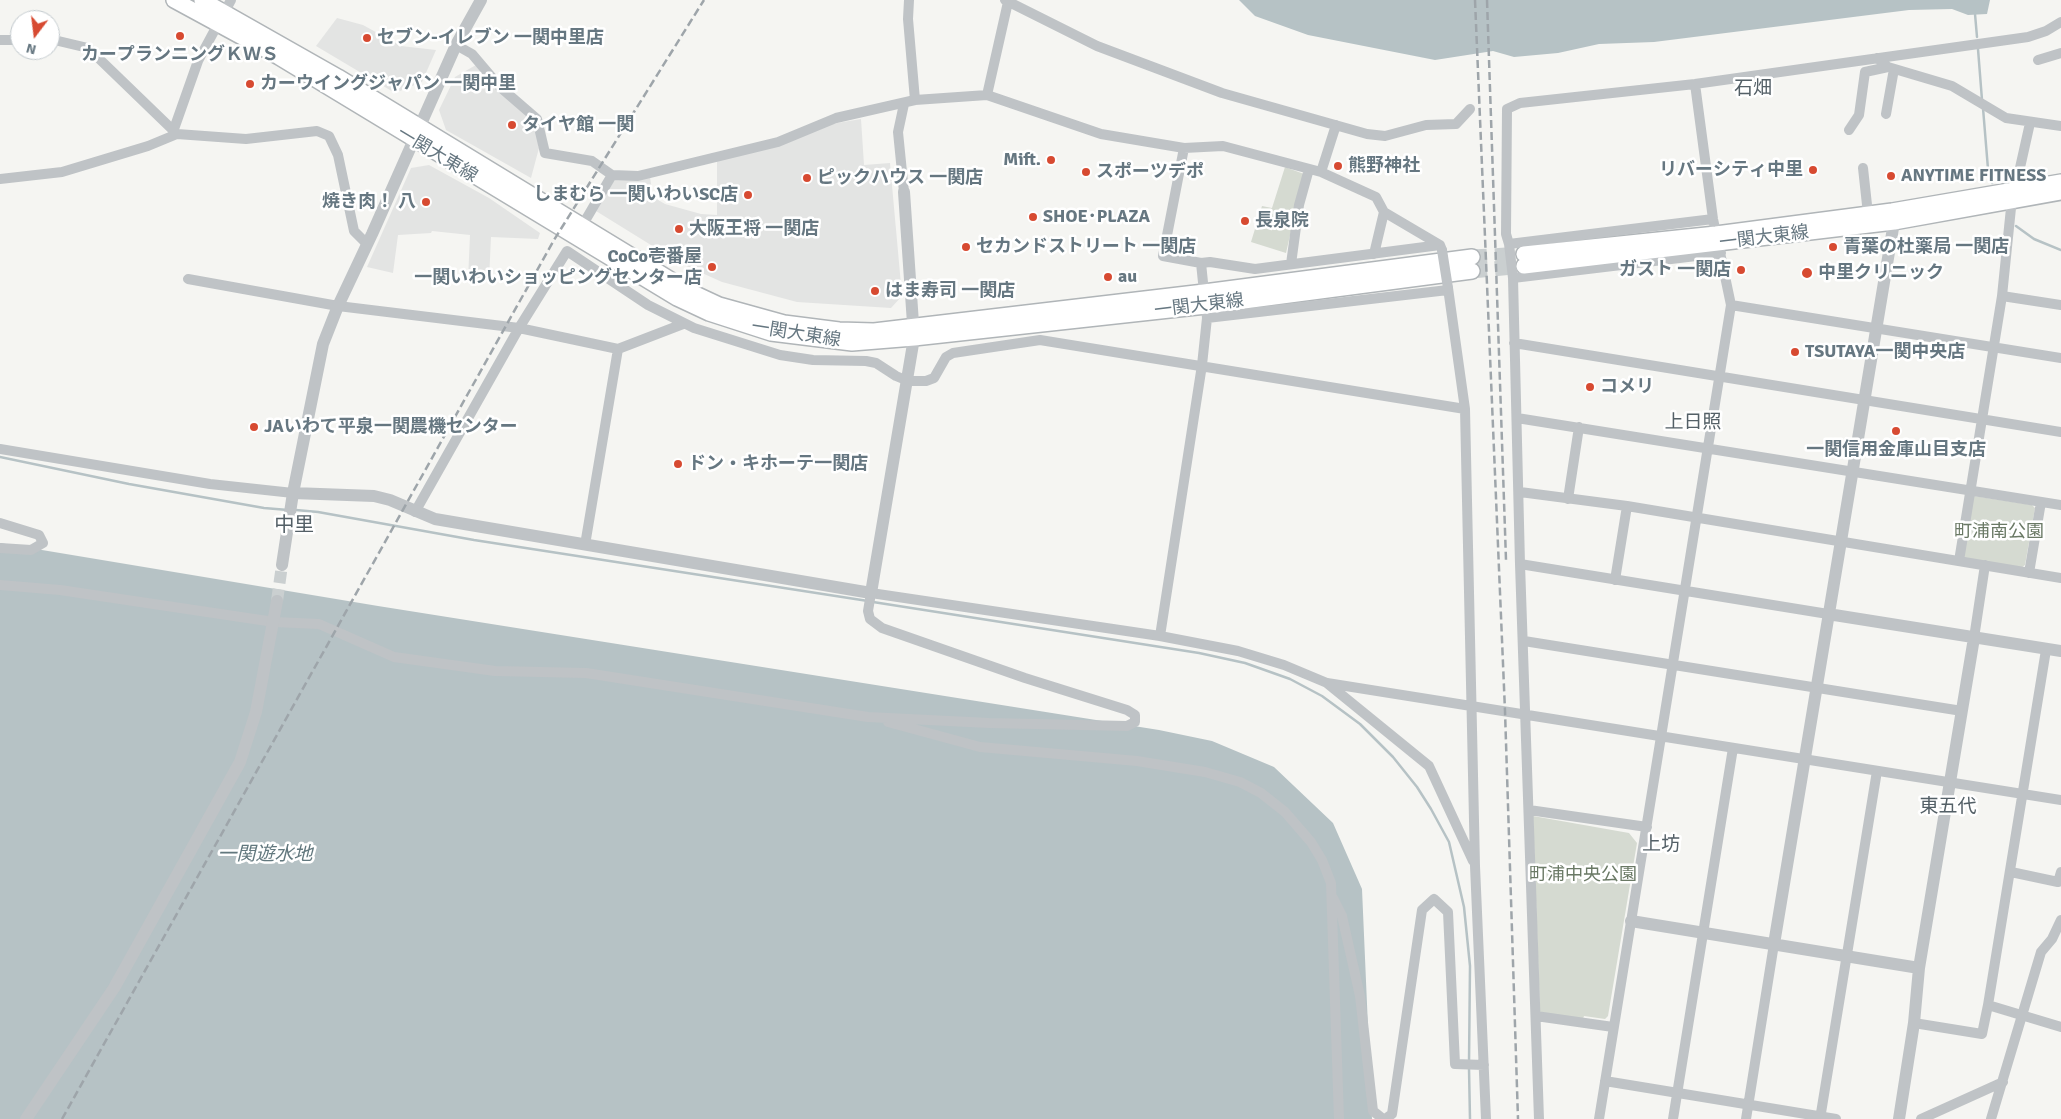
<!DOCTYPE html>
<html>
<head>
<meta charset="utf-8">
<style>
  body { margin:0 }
  #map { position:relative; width:2061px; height:1119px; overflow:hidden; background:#f5f5f2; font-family:Signika,sans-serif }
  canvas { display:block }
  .north { position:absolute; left:10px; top:10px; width:50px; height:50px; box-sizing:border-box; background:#fff; border:1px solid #c2c9cd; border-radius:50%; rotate:195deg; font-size:14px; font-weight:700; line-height:20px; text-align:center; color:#667781 }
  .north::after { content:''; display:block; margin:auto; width:18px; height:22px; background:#d74a31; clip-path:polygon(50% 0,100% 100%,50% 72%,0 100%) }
</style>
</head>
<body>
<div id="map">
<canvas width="2061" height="1119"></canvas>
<div class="north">N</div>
</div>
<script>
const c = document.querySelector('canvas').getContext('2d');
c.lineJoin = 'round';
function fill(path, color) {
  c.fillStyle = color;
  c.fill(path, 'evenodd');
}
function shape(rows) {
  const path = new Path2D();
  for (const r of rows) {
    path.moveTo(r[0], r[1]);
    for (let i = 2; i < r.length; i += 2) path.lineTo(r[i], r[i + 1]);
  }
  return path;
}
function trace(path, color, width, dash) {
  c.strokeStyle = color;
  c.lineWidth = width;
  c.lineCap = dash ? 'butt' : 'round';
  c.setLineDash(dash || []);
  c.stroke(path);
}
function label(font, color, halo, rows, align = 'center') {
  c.font = font + ' Signika,"Noto Sans JP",sans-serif';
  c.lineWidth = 5;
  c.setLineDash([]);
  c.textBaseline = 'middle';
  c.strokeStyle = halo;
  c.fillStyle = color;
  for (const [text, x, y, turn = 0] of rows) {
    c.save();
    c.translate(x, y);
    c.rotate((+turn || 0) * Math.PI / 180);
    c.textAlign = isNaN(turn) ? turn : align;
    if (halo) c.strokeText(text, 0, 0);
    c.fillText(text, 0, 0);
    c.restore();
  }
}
const built = shape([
  [337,18,363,25,401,46,436,50,422,82,395,93,316,46],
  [476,65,535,121,539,148,531,178,446,130,439,110,455,77],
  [861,119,864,165,890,163,902,296,891,308,797,302,722,282,680,263,596,211,615,179,650,177,653,197,665,204,701,214,717,215,717,159,831,124],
  [429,165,489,198,540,233,538,239,491,237,489,280,468,280,470,235,432,231,431,233,398,235,393,273,367,267,411,168]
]);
const green = shape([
  [1285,167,1304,174,1286,253,1251,242,1262,206,1272,208],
  [1974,496,2032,505,2035,508,2025,565,2021,568,1966,559,1962,554],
  [1533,816,1629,833,1637,843,1608,1016,1605,1019,1584,1016,1583,1019,1540,1012]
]);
const water = shape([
  [1239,0,1990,0,1987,14,1968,15,1952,9,1909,10,1654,42,1599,44,1558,53,1514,57,1493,51,1435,60,1308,35,1255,16],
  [0,543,378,606,1159,730,1212,741,1274,767,1333,823,1362,889,1372,1119,0,1119]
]);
const stream = shape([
  [1975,14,1977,37],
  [1978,49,1982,100],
  [1983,108,1988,169,1992,183],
  [2016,226,2034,239,2061,250],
  [0,457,129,484,264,508,288,510],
  [296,510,318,512,474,540,868,601],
  [873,602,1199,653,1245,663,1290,679,1322,696,1360,724,1393,757,1417,787,1431,809,1449,842,1464,907,1470,966,1469,1063],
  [1469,1068,1470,1119]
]);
const tertiaryTunnel = shape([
  [277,601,282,565]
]);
const primaryTunnel = shape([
  [1472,257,1524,254],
  [1472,271,1524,266]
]);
const minor = shape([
  [909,0,908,19,915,100],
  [1005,0,1097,46,1222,93,1367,134,1385,136,1426,125,1456,124,1470,109],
  [225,11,231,0],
  [50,39,88,48,177,134],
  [0,40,20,40],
  [456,45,472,54,500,87,537,119,545,153,592,161,612,175,638,176,778,142,836,118,915,100,987,95,1101,134,1184,148,1223,146,1321,172,1376,197,1384,212,1440,245,1442,250],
  [1877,58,1888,67,1952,86,2006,118,2061,126],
  [2038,60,2061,53],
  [987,95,1008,2],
  [904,104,898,132,904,192],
  [1886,114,1894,69],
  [174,129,198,61,219,22],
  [1849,130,1859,115,1865,72,1888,67],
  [1184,148,1163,256,1201,263,1210,262,1255,269,1440,245],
  [1863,168,1868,214],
  [1321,172,1336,125],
  [0,179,62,172,148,146,177,134,246,139,317,131,329,136,338,155,354,231,367,244],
  [582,226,612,175],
  [1509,244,1713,219],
  [1374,254,1384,212],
  [1201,263,1204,292],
  [1291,264,1299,205,1309,169],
  [1513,278,1721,253],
  [188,279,338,306,519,328,618,349,683,324],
  [1448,288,1465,409,1475,866,1486,1119],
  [2002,296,2061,305],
  [1731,305,2061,358],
  [1207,318,1448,290],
  [1514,343,2061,432],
  [1517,418,2061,505],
  [0,449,210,484,293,493],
  [1520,492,1627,506,2061,578],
  [1568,499,1579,427],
  [415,512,519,328,567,251,648,305,694,328,780,355,813,360,866,361,876,363,896,376,908,381,926,381,934,378,946,357,953,353,1040,340,1465,409],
  [0,523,39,535,43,543,31,550,0,548],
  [585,545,618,349],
  [1959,561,2002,296,2011,208,2030,123],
  [1520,564,1828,614],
  [2029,573,2041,502],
  [1615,580,1627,506],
  [0,585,60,590,274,622,319,624,394,657,495,671,586,673,868,717,989,723,1127,726,1135,722,1135,715,1127,710,1025,678,882,628,870,619,868,611,871,593,1160,636,1238,651,1284,665,1327,683,2061,800],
  [1160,636,1202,365,1207,318,1206,306],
  [1974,638,1985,565],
  [1524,641,1962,711],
  [1327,683,1429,766,1473,861],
  [888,722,980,747,1137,761,1205,772,1240,782,1261,793,1285,812,1311,842,1322,860,1331,883,1339,1119],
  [1529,810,1647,827],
  [2011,872,2058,882,2061,872],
  [1333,898,1342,916,1360,996,1373,1111,1383,1119],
  [1988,1005,2046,650],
  [1536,1016,1613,1027],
  [1914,1023,1982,1034,1988,1005,2061,1027],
  [1605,1081,1836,1119],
  [1385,1119,1392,1114,1422,910,1434,899,1448,912,1455,1064,1484,1065],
  [1539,1119,1520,564,1513,278,1509,244,1506,234,1507,109,1520,103,1695,84,2028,37,2046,31,2061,22],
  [1599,1119,1731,305,1713,219,1695,84],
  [1673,1119,1733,748],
  [1746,1119,1774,944],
  [1820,1119,1877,771],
  [1921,1119,2003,1082],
  [1991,1119,2041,952,2052,939,2061,920]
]);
const tertiary = shape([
  [293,493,374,496,390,500,435,519,871,593,914,338,904,192],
  [282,565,293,493,323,344,338,306,372,234,456,45,481,0],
  [1828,614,2061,651],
  [1631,921,1919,968],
  [1774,944,1894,222,1892,214],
  [26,1119,114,988,240,762,256,712,277,601],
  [1899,1119,1914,1023,1919,968,1974,638]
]);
const primary = shape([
  [174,0,279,57,677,298,709,313,771,333,852,343,914,338,1206,306,1472,271],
  [202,0,338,77,689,291,719,305,784,323,839,330,874,331,1204,292,1472,257],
  [1524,254,1716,234,1892,211,2061,182],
  [1524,266,1894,222,2061,192]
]);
const rail = shape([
  [1475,0,1505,711,1518,1119],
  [1487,0,1506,560],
  [62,1119,554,240,704,0]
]);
const minorBridge = shape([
  [1442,250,1448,288]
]);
const markers = [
  [180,36,5,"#d74a31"],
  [367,38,5,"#d74a31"],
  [250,84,5,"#d74a31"],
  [512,125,5,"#d74a31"],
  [1051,160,5,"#d74a31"],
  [1338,166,5,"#d74a31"],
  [1813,170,5,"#d74a31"],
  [1086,172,5,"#d74a31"],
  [1891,176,5,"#d74a31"],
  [807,178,5,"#d74a31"],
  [748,195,5,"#d74a31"],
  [426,202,5,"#d74a31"],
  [1033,217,5,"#d74a31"],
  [1245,221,5,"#d74a31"],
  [679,229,5,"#d74a31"],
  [966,247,5,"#d74a31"],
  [1833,247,5,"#d74a31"],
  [712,267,5,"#d74a31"],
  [1741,270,5,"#d74a31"],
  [1807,273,6,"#d74a31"],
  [1108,277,5,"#d74a31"],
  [875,291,5,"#d74a31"],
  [1795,352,5,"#d74a31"],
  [1590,387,5,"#d74a31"],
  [254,427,5,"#d74a31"],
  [1896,431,5,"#d74a31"],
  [678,464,5,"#d74a31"]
];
const poiNames = [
  ["セブン-イレブン 一関中里店",377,38],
  ["カープランニングＫＷＳ",180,55,"center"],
  ["カーウイングジャパン 一関中里",260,84],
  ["タイヤ館 一関",522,125],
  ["Mift.",1041,160,"right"],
  ["熊野神社",1348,166],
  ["リバーシティ中里",1803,170,"right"],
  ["スポーツデポ",1096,172],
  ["ANYTIME FITNESS",1901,176],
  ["ピックハウス 一関店",817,178],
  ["しまむら 一関いわいSC店",738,195,"right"],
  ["焼き肉！ 八",416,202,"right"],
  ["SHOE･PLAZA",1043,217],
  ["長泉院",1255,221],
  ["大阪王将 一関店",689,229],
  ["セカンドストリート 一関店",976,247],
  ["青葉の杜薬局 一関店",1843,247],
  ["CoCo壱番屋",702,257,"right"],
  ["一関いわいショッピングセンター店",702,278,"right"],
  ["ガスト 一関店",1731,270,"right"],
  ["中里クリニック",1818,273],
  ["au",1118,277],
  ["はま寿司 一関店",885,291],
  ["TSUTAYA一関中央店",1805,352],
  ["コメリ",1600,387],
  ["JAいわて平泉一関農機センター",264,427],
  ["一関信用金庫山目支店",1896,450,"center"],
  ["ドン・キホーテ一関店",688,464]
];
const streetNames = [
  ["一関大東線",437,155,31],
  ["一関大東線",1764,238,-7],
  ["一関大東線",1199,306,-7],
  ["一関大東線",796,334,9]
];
const parkNames = [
  ["町浦南公園",1999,532],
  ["町浦中央公園",1583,875]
];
const neighbourhoodNames = [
  ["石畑",1753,89],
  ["上日照",1693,423],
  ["東五代",1948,807],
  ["上坊",1661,845]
];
const waterNames = [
  ["一関遊水地",265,855]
];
const quarterNames = [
  ["中里",294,526]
];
fill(built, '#e3e4e3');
fill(green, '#d5dad1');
fill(water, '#b6c2c5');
trace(stream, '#b6c2c5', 2.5);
trace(tertiaryTunnel, '#cacfd0', 12, [12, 6]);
trace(primaryTunnel, '#cacfd0', 15, [15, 8]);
trace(primary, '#b0b5b8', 18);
trace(minor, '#bfc3c6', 10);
trace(tertiary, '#bfc3c6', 12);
trace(primary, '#fff', 15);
trace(rail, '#9ea5aa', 2.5, [8, 4]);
trace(minorBridge, '#bfc3c6', 10);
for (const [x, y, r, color] of markers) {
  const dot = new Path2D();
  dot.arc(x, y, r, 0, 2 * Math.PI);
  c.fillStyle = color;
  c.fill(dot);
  trace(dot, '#fff', 2);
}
label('bold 18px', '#667781', '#fff', poiNames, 'left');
label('18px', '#667781', '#fff', streetNames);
label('18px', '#6a7965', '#fff', parkNames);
label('19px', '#546067', '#fff', neighbourhoodNames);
label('italic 19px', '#62787e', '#fff', waterNames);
label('20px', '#546067', '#fff', quarterNames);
</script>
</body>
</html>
